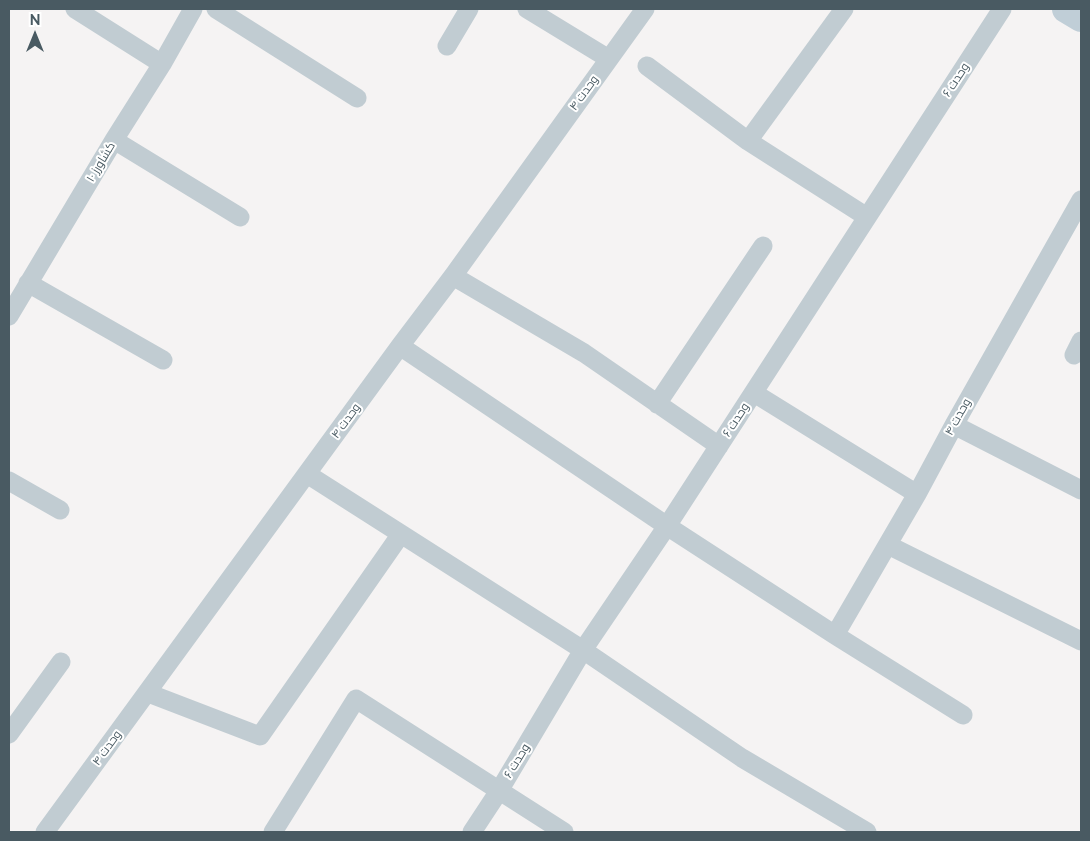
<!DOCTYPE html>
<html>
<head>
<meta charset="utf-8">
<style>
  body { margin:0 }
  #map { position:relative; width:1090px; height:841px; overflow:hidden; background:#f5f3f3; font-family:Raleway,sans-serif }
  canvas { display:block }
  .frame { position:absolute; inset:0; border:10px solid #495a62; pointer-events:none }
  .north { position:absolute; left:10px; top:10px; width:50px; height:50px; -webkit-text-stroke:4px #fff; paint-order:stroke; rotate:0deg; font-size:14px; font-weight:700; line-height:20px; text-align:center; color:#495a62 }
  .north::after { content:''; display:block; margin:auto; width:18px; height:22px; background:#495a62; clip-path:polygon(50% 0,100% 100%,50% 72%,0 100%) }
</style>
</head>
<body>
<div id="map">
<canvas width="1090" height="841"></canvas>
<div class="frame"></div>
<div class="north">N</div>
</div>
<script>
const c = document.querySelector('canvas').getContext('2d');
c.lineJoin = 'round';
function shape(rows) {
  const path = new Path2D();
  for (const r of rows) {
    path.moveTo(r[0], r[1]);
    for (let i = 2; i < r.length; i += 2) path.lineTo(r[i], r[i + 1]);
  }
  return path;
}
function trace(path, color, width, dash) {
  c.strokeStyle = color;
  c.lineWidth = width;
  c.lineCap = dash ? 'butt' : 'round';
  c.setLineDash(dash || []);
  c.stroke(path);
}
function label(font, color, halo, rows, align = 'center') {
  c.font = font + ' Raleway,Cairo,sans-serif';
  c.lineWidth = 4;
  c.setLineDash([]);
  c.textBaseline = 'middle';
  c.strokeStyle = halo;
  c.fillStyle = color;
  for (const [text, x, y, turn = 0] of rows) {
    c.save();
    c.translate(x, y);
    c.rotate((+turn || 0) * Math.PI / 180);
    c.textAlign = isNaN(turn) ? turn : align;
    if (halo) c.strokeText(text, 0, 0);
    c.fillText(text, 0, 0);
    c.restore();
  }
}
const street = shape([
  [75,9,162,64],
  [216,9,357,98],
  [527,9,609,59],
  [447,46,469,9],
  [647,66,748,141,844,9],
  [114,140,240,217],
  [748,141,867,217],
  [453,276,584,353,719,446],
  [28,283,163,360],
  [9,316,114,140,162,64,193,9],
  [400,346,667,526,835,635,963,715],
  [1074,355,1081,341],
  [754,393,917,494],
  [657,404,763,246],
  [954,425,1081,490],
  [307,474,583,650,742,758,867,832],
  [9,481,60,510],
  [888,545,1081,641],
  [835,635,917,494,954,425,1081,200],
  [148,693,260,736,401,534],
  [9,734,61,662],
  [45,832,400,346,453,276,645,9],
  [273,832,356,699,564,832],
  [472,832,499,791,583,650,667,526,1002,9]
]);
const secondary = shape([
  [1066,9,1081,18]
]);
const streetNames = [
  ["وحدت ۶",956,80,-57],
  ["وحدت ۴",584,93,-54],
  ["کشاورز ۱۰",101,162,-59],
  ["وحدت ۴",958,417,-61],
  ["وحدت ۶",736,420,-57],
  ["وحدت ۴",346,421,-54],
  ["وحدت ۴",107,748,-54],
  ["وحدت ۶",517,761,-59]
];
trace(street, '#c1ccd2', 19);
trace(secondary, '#c0ced7', 28);
label('12px', '#495a62', '#fff', streetNames);
</script>
</body>
</html>
